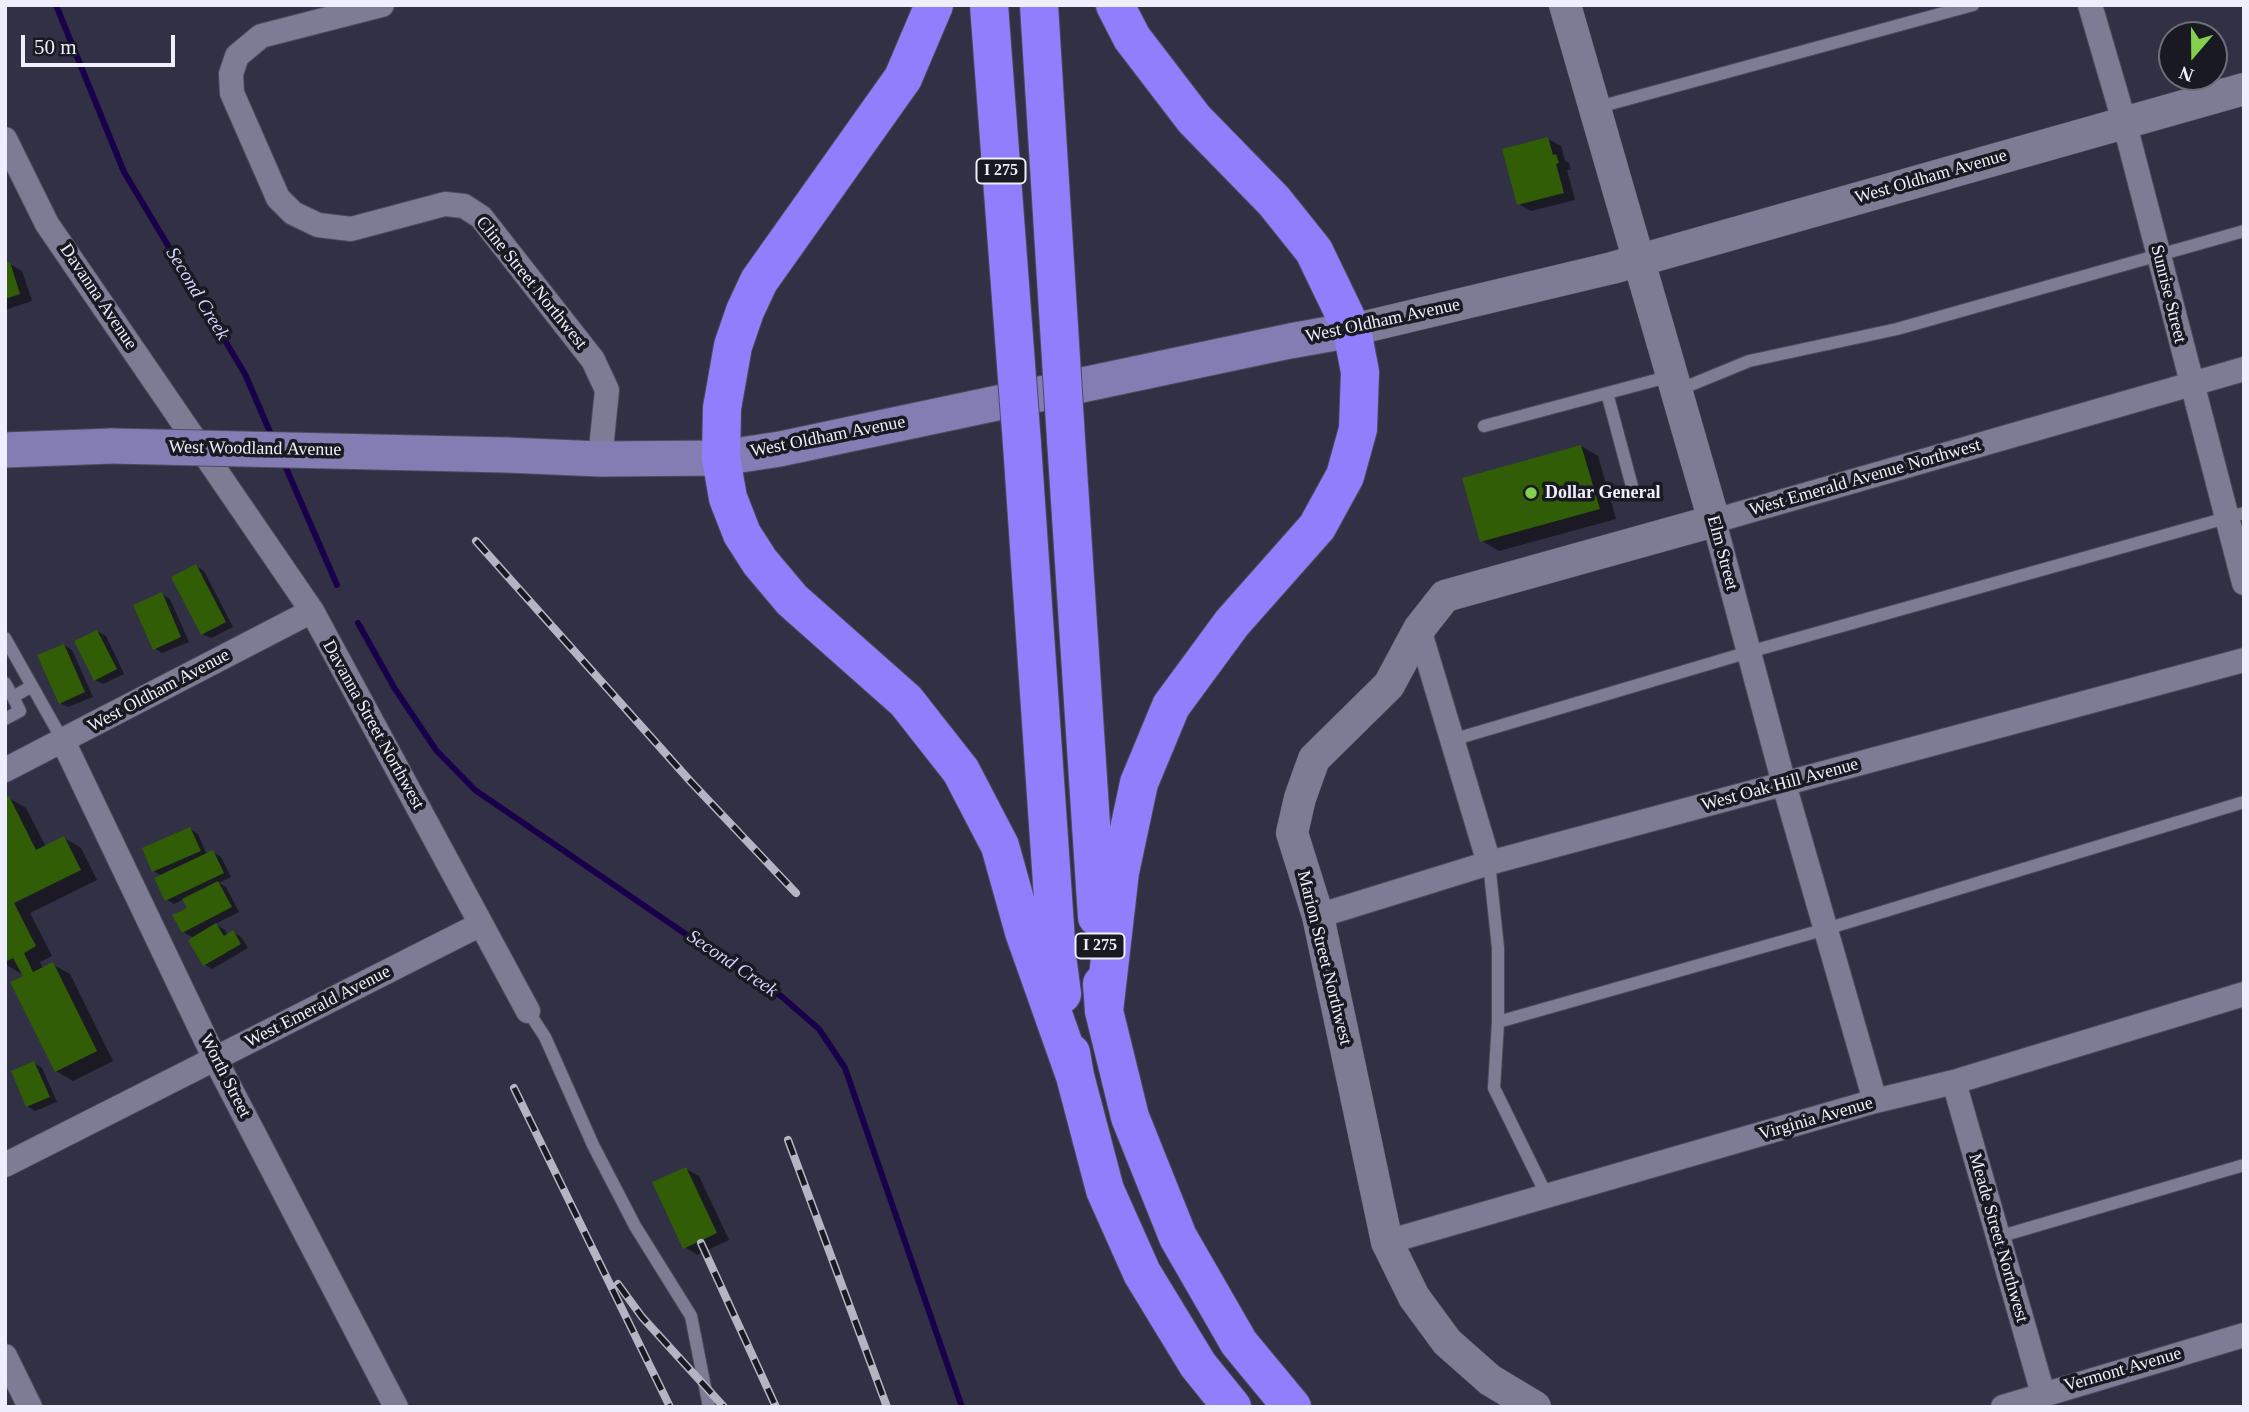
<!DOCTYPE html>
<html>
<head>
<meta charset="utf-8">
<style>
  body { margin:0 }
  #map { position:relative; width:2249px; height:1412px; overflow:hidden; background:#313044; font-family:"Times New Roman",serif }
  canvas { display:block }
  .frame { position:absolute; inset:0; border:7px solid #eeeefc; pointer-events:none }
  .north { position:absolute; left:2158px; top:21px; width:70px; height:70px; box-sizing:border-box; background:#191922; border:2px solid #6e6e79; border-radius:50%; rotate:200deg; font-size:19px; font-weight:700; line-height:28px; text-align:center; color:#eeeefc }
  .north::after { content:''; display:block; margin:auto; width:24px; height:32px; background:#84d04e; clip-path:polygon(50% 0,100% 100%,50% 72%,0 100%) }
  .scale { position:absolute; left:21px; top:35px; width:154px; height:32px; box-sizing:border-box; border:4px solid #eeeefc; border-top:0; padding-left:9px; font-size:21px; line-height:24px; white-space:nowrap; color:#eeeefc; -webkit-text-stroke:5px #191922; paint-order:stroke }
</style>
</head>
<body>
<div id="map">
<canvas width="2249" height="1412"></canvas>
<div class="frame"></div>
<div class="north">N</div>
<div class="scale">50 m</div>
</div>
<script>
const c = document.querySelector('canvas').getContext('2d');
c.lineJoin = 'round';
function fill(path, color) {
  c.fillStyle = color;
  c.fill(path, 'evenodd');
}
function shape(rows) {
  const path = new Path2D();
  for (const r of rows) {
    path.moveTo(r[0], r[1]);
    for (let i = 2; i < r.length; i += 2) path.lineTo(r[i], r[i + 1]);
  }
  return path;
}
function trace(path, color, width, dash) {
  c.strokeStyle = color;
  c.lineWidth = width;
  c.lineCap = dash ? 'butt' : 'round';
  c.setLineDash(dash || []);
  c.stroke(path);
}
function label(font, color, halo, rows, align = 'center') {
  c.font = font + ' "Times New Roman",serif';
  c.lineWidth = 7;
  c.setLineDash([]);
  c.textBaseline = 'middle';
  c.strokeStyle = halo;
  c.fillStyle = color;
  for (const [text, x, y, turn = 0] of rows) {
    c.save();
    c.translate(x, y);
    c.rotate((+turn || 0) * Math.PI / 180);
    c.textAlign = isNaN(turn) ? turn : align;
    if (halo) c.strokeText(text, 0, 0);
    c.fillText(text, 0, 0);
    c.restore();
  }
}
const shadow = shape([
  [1548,139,1561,146,1565,161,1569,163,1571,170,1567,170,1575,200,1531,211,1519,204],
  [10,264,22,271,32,301,5,310,5,265],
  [1581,446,1598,456,1616,519,1499,551,1482,541],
  [196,566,204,571,233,627,211,638,202,634],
  [162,594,170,599,189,642,162,653,154,648],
  [97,631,106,636,124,674,103,684,95,680],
  [64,645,72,650,93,697,68,707,60,703],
  [9,798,26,808,46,847,64,838,81,848,97,880,30,913,52,956,40,962,43,969,52,964,70,974,113,1061,73,1081,56,1071,22,971,20,973,5,964,5,800],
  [190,829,198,834,207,855,213,852,221,857,231,877,219,883,226,887,239,912,215,924,225,930,228,935,233,932,241,937,248,948,212,969,204,964,194,938,183,932,189,908,184,899,174,904,166,899,162,876,154,871],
  [34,1063,42,1068,57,1102,35,1111,27,1106],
  [686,1169,699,1176,729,1240,697,1255,685,1247]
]);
const stream = shape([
  [56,5,124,172,245,374,273,439],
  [283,461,337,585],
  [358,623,395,689,436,750,475,790,687,935,781,996,819,1029,845,1068,962,1407]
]);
const building = shape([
  [1548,137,1553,155,1556,154,1559,163,1556,164,1564,193,1517,205,1502,149],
  [10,262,20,294,5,299,5,263],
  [1581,445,1600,509,1480,542,1462,478],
  [196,564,226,622,201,635,171,577],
  [162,592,181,637,153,650,133,605],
  [97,630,117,669,94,681,74,641],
  [64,644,85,692,59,704,37,655],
  [9,796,36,850,64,836,81,870,14,903,36,946,24,953,33,972,53,962,97,1051,55,1072,10,982,23,976,13,958,5,962,5,798],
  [190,827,201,851,152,872,142,848],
  [213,850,224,873,165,901,154,878],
  [218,881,232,907,182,933,172,915,187,908,182,899],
  [216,923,224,936,233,930,241,944,203,966,188,940],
  [34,1061,50,1097,26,1107,11,1071],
  [686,1167,717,1233,683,1249,652,1182]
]);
const service = shape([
  [1595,108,1973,5],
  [1676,391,1749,361,1897,329,2244,231],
  [1607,393,1633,490],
  [1484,426,1671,376],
  [5,638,63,741],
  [5,683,13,697,32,686],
  [5,719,20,711,13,697],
  [1452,740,1749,652,2244,513],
  [1489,863,1498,948,1498,1022,1494,1088,1547,1196],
  [528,1011,545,1037,593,1145,635,1226,691,1316,709,1407],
  [1498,1022,1826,929,2244,802],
  [1998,1237,2244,1165]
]);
const minor = shape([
  [382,5,261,36,237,56,231,74,232,93,278,198,293,213,318,225,351,229,445,204,464,206,481,217,593,360,607,390,600,459],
  [2090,5,2124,121,2244,583],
  [5,139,47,224,312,611,528,1011],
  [1419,629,1489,863],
  [63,741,215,1059,396,1407],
  [5,770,312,611],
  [1318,916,1489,863,2244,660],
  [1954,1082,2043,1394],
  [1875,1101,1784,784,1714,521,2244,369],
  [5,1165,481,924],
  [1387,1242,1875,1101,1954,1082,2244,994],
  [5,1356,30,1407],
  [2003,1407,2244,1335]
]);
const tertiary = shape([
  [1352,330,1612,268,2244,89],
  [1535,1407,1490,1380,1447,1342,1414,1297,1387,1242,1318,916,1292,833,1300,798,1314,759,1389,685,1419,629,1445,596,1714,521,1565,5]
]);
const secondary = shape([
  [5,450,112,446],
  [506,455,600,459,721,458,780,449,1290,341,1352,330]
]);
const motorway = shape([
  [934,5,903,78,759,281,745,311,733,346,722,408,721,458,728,498,742,534,760,562,792,600,906,701,961,771,1000,846,1024,932,1075,1076],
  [989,5,1014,338],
  [1039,5,1059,327],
  [1066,439,1097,917],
  [1022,444,1057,956,1062,994],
  [1102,984,1104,1011,1130,1117,1178,1237,1239,1343,1292,1407],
  [1104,1011,1120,872,1139,783,1171,706,1232,623,1317,527,1345,476,1358,429,1360,372,1352,330,1314,251,1274,201,1194,119,1132,38,1115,5],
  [1071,1053,1075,1076,1105,1190,1142,1273,1198,1365,1232,1407]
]);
const rail = shape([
  [476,541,691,782,796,893],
  [514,1088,670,1407],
  [788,1140,887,1407],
  [701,1243,776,1407],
  [618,1284,642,1317,724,1407]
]);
const secondaryBridge = shape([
  [112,446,506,455]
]);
const motorwayBridge = shape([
  [1059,327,1066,439],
  [1014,338,1022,444]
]);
const markers = [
  [1531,493,7,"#84d04e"]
];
const shields = [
  [1001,171,49],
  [1100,946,49]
];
const shieldNames = [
  ["I 275",1001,171],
  ["I 275",1100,946]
];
const streetNames = [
  ["West Oldham Avenue",1931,177,-16],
  ["Cline Street Northwest",531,283,51],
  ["Sunrise Street",2168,294,76],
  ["Davanna Avenue",98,297,56],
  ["West Oldham Avenue",1383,321,-12],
  ["West Oldham Avenue",828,437,-11],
  ["West Woodland Avenue",255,449,1],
  ["West Emerald Avenue Northwest",1865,478,-16],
  ["Elm Street",1722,553,75],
  ["West Oldham Avenue",159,691,-28],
  ["Davanna Street Northwest",373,725,61],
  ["West Oak Hill Avenue",1780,785,-15],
  ["Marion Street Northwest",1324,958,76],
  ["West Emerald Avenue",318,1007,-27],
  ["Worth Street",225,1076,63],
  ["Virginia Avenue",1816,1119,-16],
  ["Meade Street Northwest",1998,1238,74],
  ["Vermont Avenue",2123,1370,-16]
];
const poiNames = [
  ["Dollar General",1545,493]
];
const waterNames = [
  ["Second Creek",197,294,59],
  ["Second Creek",732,964,34]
];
fill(shadow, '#0007');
trace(stream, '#1a004b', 6);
fill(building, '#305d06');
trace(service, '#4c4b5c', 14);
trace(minor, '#4c4b5c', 26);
trace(tertiary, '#4c4b5c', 33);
trace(secondary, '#4c4b5c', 37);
trace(motorway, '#4c4b5c', 40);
trace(service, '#7d7c95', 12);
trace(minor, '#7d7c95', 24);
trace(tertiary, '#7d7c95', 32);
trace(secondary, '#837db4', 35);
trace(motorway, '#907ffc', 38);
trace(rail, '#b5b4c4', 8);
trace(rail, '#191922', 5, [16]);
trace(secondaryBridge, '#4c4b5c', 37, []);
trace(motorwayBridge, '#4c4b5c', 40, []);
trace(secondaryBridge, '#837db4', 35);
trace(motorwayBridge, '#907ffc', 38);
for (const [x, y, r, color] of markers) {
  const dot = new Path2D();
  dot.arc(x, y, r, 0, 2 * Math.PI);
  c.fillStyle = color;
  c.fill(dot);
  trace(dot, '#191922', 2.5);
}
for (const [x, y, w] of shields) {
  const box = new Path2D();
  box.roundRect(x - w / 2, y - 12.5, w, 25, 5);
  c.fillStyle = '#191922';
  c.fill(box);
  trace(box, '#eeeefc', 2);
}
label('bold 16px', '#eeeefc', null, shieldNames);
label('18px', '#eeeefc', '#191922', streetNames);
label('bold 18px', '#eeeefc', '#191922', poiNames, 'left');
label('italic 19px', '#d4d2fe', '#191922', waterNames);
</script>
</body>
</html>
